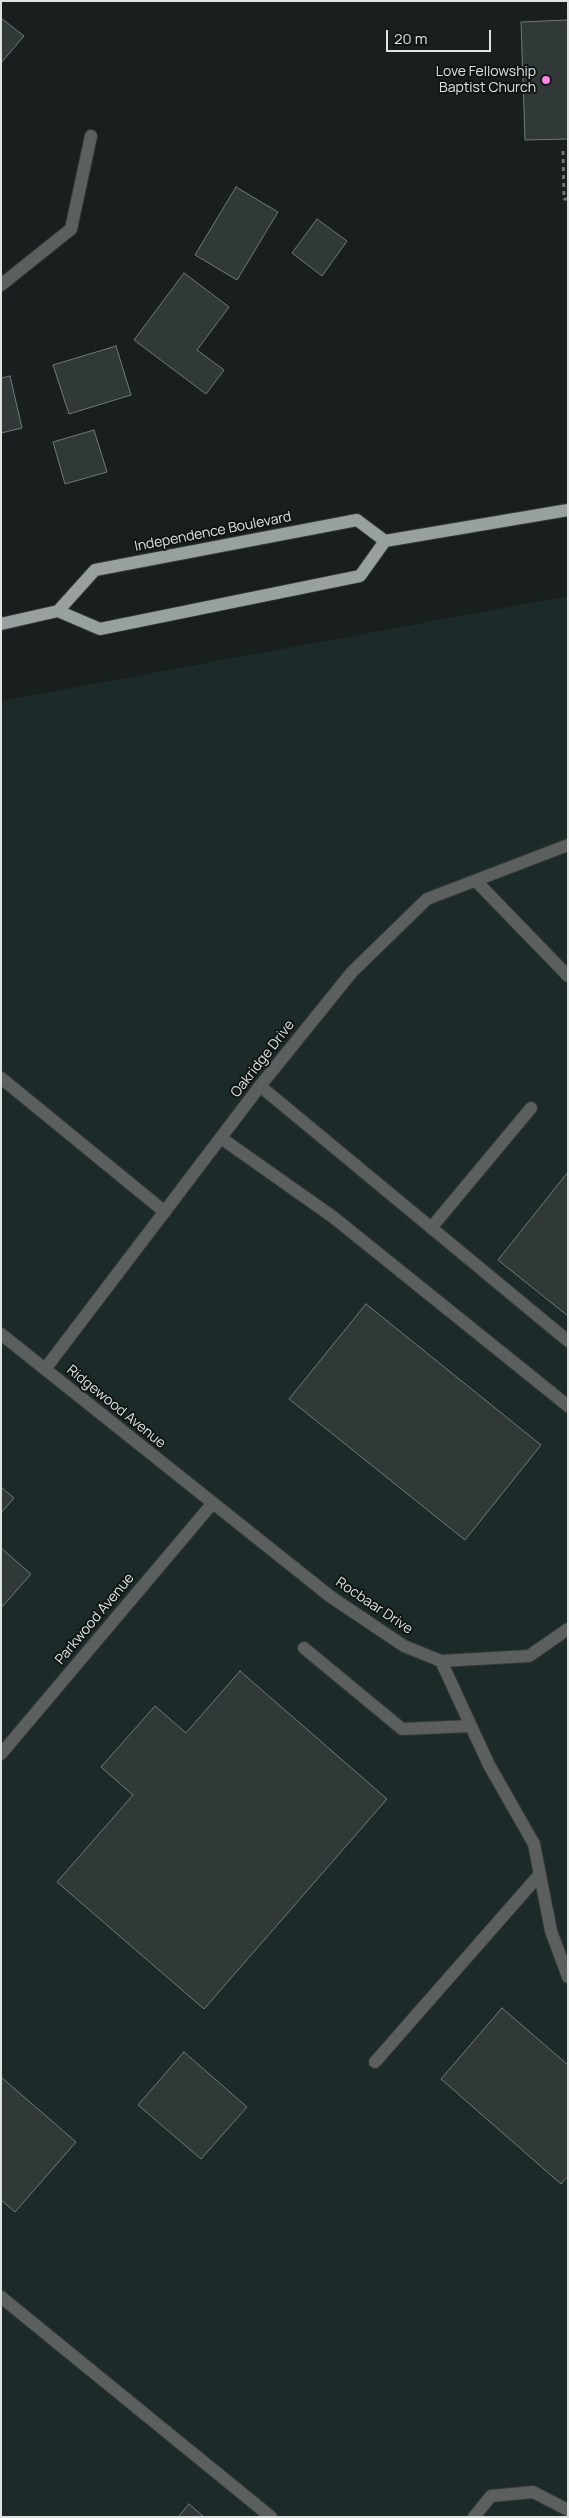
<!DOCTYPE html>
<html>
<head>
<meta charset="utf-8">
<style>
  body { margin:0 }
  #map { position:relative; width:569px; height:2518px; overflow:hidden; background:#181f1e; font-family:Manrope,sans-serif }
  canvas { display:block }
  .frame { position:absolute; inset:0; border:2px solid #dee3e2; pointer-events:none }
  .scale { position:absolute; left:386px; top:30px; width:105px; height:22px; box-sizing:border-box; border:2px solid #dee3e2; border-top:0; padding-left:6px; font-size:15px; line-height:18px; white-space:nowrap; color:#dee3e2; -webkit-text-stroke:4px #0f1615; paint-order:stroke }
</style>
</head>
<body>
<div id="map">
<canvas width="569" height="2518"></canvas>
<div class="frame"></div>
<div class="scale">20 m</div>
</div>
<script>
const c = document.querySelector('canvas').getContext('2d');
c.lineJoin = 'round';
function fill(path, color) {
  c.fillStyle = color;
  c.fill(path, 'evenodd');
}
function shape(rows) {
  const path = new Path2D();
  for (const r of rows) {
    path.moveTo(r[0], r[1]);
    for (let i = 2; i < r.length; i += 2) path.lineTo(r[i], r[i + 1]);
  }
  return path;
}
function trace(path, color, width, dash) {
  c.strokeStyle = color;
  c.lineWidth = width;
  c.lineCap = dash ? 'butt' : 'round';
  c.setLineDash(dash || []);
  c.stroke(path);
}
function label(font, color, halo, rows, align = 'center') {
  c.font = font + ' Manrope,sans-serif';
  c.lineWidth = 4;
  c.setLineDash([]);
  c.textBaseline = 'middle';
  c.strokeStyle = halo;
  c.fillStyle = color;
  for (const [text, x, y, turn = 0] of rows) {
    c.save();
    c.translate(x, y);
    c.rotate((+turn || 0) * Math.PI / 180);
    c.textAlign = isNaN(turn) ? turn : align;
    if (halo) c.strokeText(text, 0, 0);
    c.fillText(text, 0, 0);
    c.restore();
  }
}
const built = shape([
  [568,596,568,2517,1,2517,1,701]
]);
const building = shape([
  [1,18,24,36,1,63,1,18],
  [568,20,568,139,525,140,521,22,568,20],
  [236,187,278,212,237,280,195,255,236,187],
  [317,219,347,241,322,276,292,253,317,219],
  [184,273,229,307,197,350,224,370,206,394,134,340,184,273],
  [116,346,131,395,69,414,53,365,116,346],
  [10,376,22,428,1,433,1,378,10,376],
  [94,430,107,472,65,484,53,442,94,430],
  [568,1172,568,1316,498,1260,568,1172],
  [366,1304,541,1445,465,1540,289,1399,366,1304],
  [1,1487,14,1498,1,1513,1,1487],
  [1,1548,31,1574,1,1608,1,1548],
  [240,1671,387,1799,204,2009,57,1882,133,1795,101,1767,155,1706,186,1733,240,1671],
  [502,2008,568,2065,568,2176,561,2184,441,2079,502,2008],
  [184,2052,247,2107,201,2159,138,2105,184,2052],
  [1,2077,76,2142,15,2212,1,2200,1,2077],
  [189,2504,204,2517,178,2517,189,2504]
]);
const path = shape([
  [563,151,564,199,568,199]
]);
const service = shape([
  [476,881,568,976],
  [1,1078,165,1212],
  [260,1086,568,1341],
  [221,1138,333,1217,568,1406],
  [431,1228,531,1108],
  [304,1648,402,1729,471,1726],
  [441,1661,489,1765,534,1844,551,1931,568,1977],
  [375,2062,540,1874],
  [1,2297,271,2517],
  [474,2517,491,2496,533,2492,568,2510]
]);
const minor = shape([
  [1,285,71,229,91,136],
  [1,1334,331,1597,404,1646,441,1661,529,1656,568,1629],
  [45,1369,260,1086,352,972,427,899,568,845],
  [1,1754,212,1504]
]);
const primary = shape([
  [58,611,95,570,357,520,385,541],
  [1,624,58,611,100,629,360,576,385,541,568,510]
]);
const markers = [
  [546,80,5,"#fc86e4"]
];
const poiNames = [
  ["Love Fellowship",536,72],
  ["Baptist Church",536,88]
];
const streetNames = [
  ["Independence Boulevard",213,532,-11],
  ["Oakridge Drive",263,1059,-52],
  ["Ridgewood Avenue",116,1407,39],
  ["Rocbaar Drive",374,1606,34],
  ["Parkwood Avenue",95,1619,-50]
];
fill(built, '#1c2b29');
fill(building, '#313938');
trace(building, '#717a78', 1);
trace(service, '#343a39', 14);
trace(minor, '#343a39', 14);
trace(primary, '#343a39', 14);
trace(path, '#6d7372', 3, [4, 4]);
trace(service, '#5b5f5e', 12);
trace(minor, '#5b5f5e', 12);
trace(primary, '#99a1a0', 12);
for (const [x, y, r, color] of markers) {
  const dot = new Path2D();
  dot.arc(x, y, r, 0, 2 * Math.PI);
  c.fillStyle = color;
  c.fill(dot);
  trace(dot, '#0f1615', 2);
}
label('14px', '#dee3e2', '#0f1615', poiNames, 'right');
label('14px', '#dee3e2', '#0f1615', streetNames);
</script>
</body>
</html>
